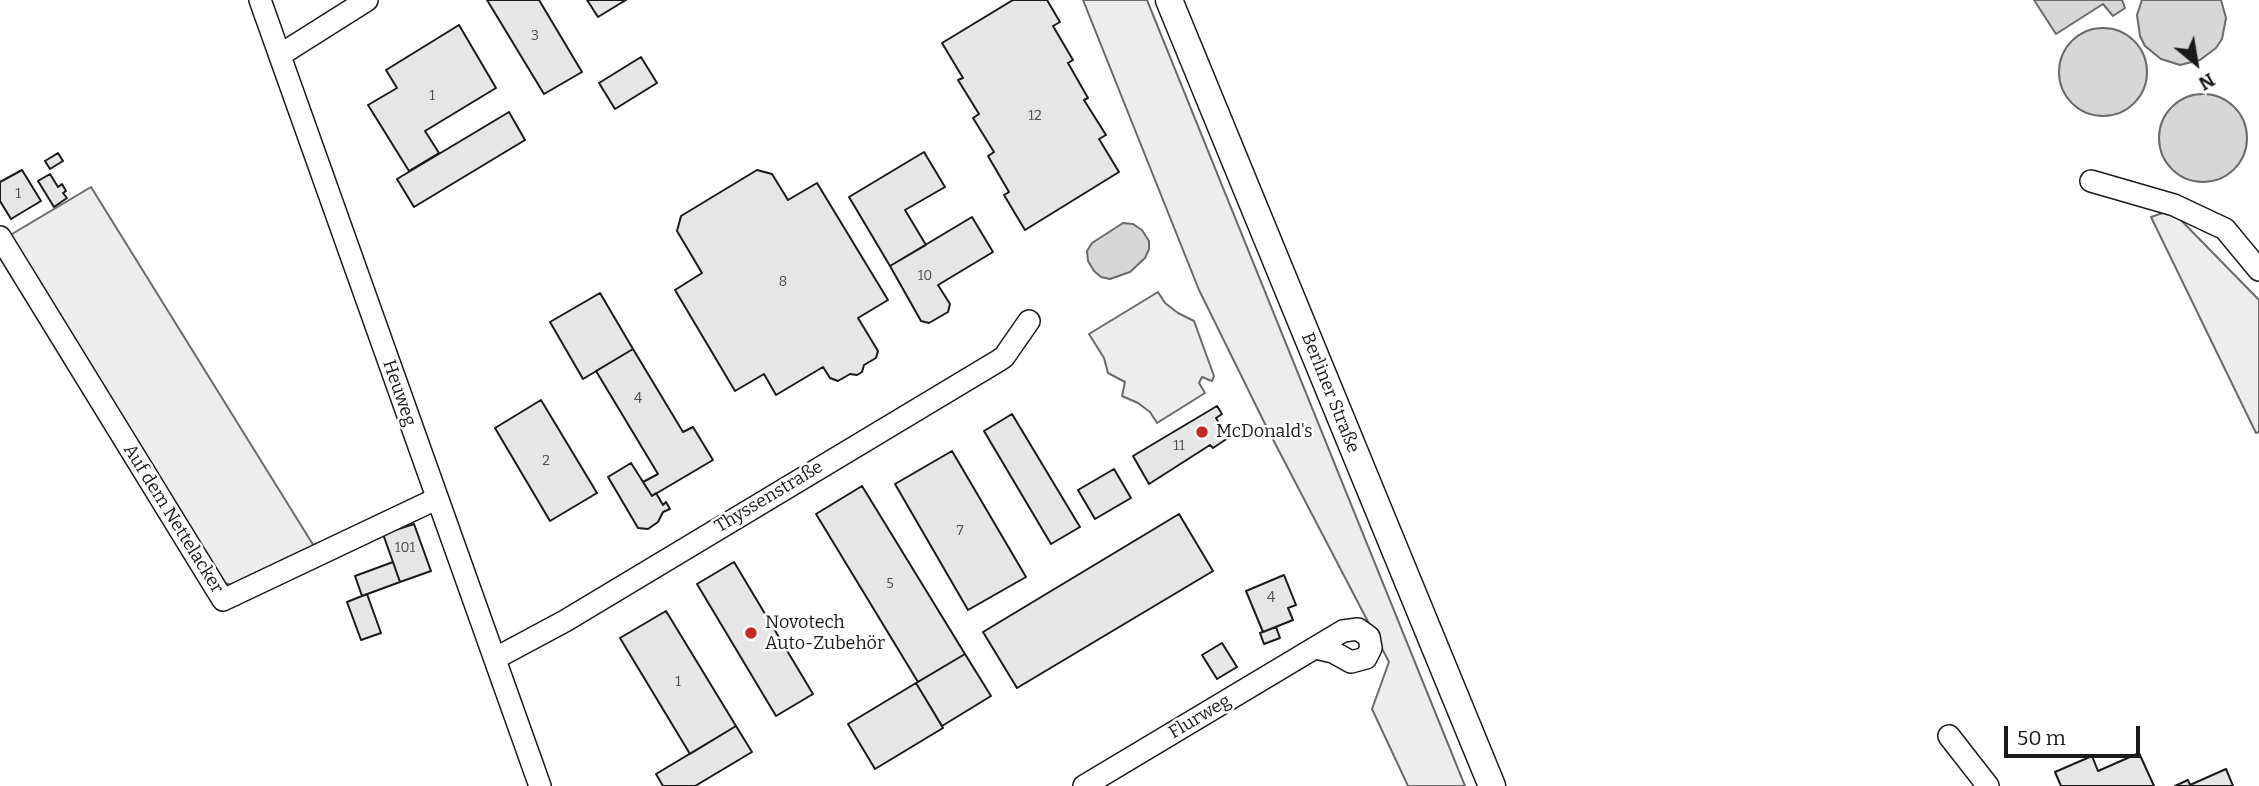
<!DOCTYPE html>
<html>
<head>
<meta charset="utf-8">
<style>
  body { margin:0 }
  #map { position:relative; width:2259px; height:786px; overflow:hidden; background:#fff; font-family:Bitter,serif }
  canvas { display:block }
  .north { position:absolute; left:2161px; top:28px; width:70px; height:70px; -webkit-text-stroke:5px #fff; paint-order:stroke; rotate:150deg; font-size:19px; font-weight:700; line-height:28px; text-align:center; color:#1a1a1a }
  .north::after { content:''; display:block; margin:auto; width:24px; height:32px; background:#1a1a1a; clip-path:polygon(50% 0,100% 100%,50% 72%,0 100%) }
  .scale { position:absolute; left:2004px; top:726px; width:136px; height:32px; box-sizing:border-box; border:4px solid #1a1a1a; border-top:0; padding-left:9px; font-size:21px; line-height:24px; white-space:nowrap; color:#1a1a1a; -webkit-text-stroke:5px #fff; paint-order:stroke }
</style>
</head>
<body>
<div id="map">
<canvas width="2259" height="786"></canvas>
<div class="north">N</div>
<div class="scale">50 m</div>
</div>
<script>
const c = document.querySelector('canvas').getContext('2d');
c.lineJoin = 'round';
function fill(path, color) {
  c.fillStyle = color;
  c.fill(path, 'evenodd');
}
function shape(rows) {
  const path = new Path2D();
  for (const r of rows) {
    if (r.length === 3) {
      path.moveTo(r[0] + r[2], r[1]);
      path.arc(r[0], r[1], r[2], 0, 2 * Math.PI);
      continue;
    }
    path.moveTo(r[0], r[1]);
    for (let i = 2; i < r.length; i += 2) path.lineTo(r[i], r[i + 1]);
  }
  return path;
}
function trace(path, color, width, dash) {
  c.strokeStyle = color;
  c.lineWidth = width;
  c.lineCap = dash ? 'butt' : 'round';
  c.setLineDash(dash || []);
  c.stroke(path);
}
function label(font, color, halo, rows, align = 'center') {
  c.font = font + ' Bitter,serif';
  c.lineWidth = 5;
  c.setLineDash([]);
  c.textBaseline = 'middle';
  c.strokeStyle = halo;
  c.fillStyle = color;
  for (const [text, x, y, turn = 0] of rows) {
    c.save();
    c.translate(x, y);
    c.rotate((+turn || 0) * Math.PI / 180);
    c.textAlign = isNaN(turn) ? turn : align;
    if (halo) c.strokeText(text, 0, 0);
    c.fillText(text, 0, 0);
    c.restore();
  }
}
const built = shape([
  [1083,0,1147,0,1465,786,1408,786,1372,709,1389,662,1267,428,1199,290,1083,0],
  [91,187,317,551,239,587,217,581,7,237,91,187],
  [2171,210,2259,300,2259,432,2256,433,2151,217,2171,210],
  [1158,292,1165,303,1178,313,1194,321,1214,376,1212,381,1202,377,1199,383,1205,393,1157,423,1150,412,1138,403,1122,396,1125,382,1108,373,1104,358,1089,334,1158,292]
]);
const water = shape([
  [2034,0,2122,0,2125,8,2113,16,2103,4,2056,34,2034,0],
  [2142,0,2221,0,2226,18,2222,39,2216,48,2200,60,2180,65,2161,59,2145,46,2140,36,2137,15,2142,0],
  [2103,72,44],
  [2203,138,44],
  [1123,223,1133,224,1142,230,1149,241,1149,249,1145,258,1130,272,1110,279,1101,277,1094,271,1088,261,1087,251,1092,243,1123,223]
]);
const building = shape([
  [487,0,539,0,582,72,544,94,487,0],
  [587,0,626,0,598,17,587,0],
  [1013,0,1047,0,1060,22,1053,26,1073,60,1068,63,1088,98,1084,100,1106,135,1099,139,1119,172,1025,230,1004,195,1009,192,988,156,994,152,973,118,979,114,958,80,963,78,942,43,1013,0],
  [459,25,496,88,425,131,439,153,409,171,368,105,397,88,386,70,459,25],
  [641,57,657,83,615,109,599,83,641,57],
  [509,112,525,140,414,207,397,179,509,112],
  [924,152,945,187,905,210,926,245,890,266,849,197,924,152],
  [58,153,63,161,50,169,45,161,58,153],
  [22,170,41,201,11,219,0,201,0,182,22,170],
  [757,170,772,174,788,200,817,183,888,300,858,318,878,351,876,358,864,365,862,372,857,375,850,374,838,381,830,378,823,367,776,395,764,374,735,391,675,290,702,273,677,231,681,216,757,170],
  [50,174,58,187,62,184,66,191,63,193,67,198,54,207,38,181,50,174],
  [972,217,993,252,938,285,950,304,948,312,929,323,921,321,890,266,972,217],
  [600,293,633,349,583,379,550,322,600,293],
  [633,349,683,432,693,427,713,460,652,496,643,482,658,474,596,371,633,349],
  [541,400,597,493,550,521,495,428,541,400],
  [1217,406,1222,414,1216,418,1228,438,1213,448,1210,445,1149,484,1133,456,1217,406],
  [1012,414,1080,527,1051,544,984,431,1012,414],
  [952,451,1026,577,968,610,895,484,952,451],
  [631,463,652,496,656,493,663,505,666,502,670,509,663,512,658,522,648,529,638,528,608,477,631,463],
  [1114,469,1131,498,1095,519,1078,490,1114,469],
  [862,486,965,654,918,682,816,514,862,486],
  [1179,514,1213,571,1017,688,983,632,1179,514],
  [414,524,431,571,400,582,383,534,414,524],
  [393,562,400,582,362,596,355,576,393,562],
  [734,562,813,694,776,716,697,584,734,562],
  [1284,575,1296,605,1288,608,1293,620,1263,632,1246,591,1284,575],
  [367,594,381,633,361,640,347,602,367,594],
  [666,611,736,726,690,754,620,638,666,611],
  [1276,627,1280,638,1264,644,1260,633,1276,627],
  [1222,643,1237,667,1217,679,1202,655,1222,643],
  [965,654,991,696,942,726,916,683,965,654],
  [916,683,943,728,875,769,848,724,916,683],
  [736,726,752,752,695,786,663,786,656,774,736,726],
  [2139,753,2154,786,2061,786,2055,772,2092,756,2098,771,2139,753],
  [2226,769,2233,786,2175,786,2188,780,2190,785,2226,769]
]);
const minor = shape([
  [260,0,540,786],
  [280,55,367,0],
  [2091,181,2174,205,2225,229,2259,270],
  [0,237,223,600,436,499],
  [496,658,565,621,998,361,1004,357,1029,321],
  [1949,736,1988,786],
  [1084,786,1343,631,1358,629,1369,637,1371,648,1366,658,1351,662,1333,652,1316,648]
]);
const major = shape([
  [1169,0,1492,786]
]);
const markers = [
  [1202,432,7,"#c62828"],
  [751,633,7,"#c62828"]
];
const numberNames = [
  ["3",535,36],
  ["1",432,96],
  ["12",1035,116],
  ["1",18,194],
  ["10",925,276],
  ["8",783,282],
  ["4",638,399],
  ["11",1179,446],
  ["2",546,461],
  ["7",960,531],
  ["101",405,548],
  ["5",890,584],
  ["4",1271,598],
  ["1",678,682]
];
const streetNames = [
  ["Heuweg",399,393,71],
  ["Berliner Straße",1330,393,68],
  ["Thyssenstraße",769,497,-31],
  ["Auf dem Nettelacker",173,519,58],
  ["Flurweg",1200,717,-31]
];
const poiNames = [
  ["McDonald's",1216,432],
  ["Novotech",765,623],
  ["Auto-Zubehör",765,644]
];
fill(built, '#ededed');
trace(built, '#6a6a6a', 2);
fill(water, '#d7d7d7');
trace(water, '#6a6a6a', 2);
fill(building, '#e6e6e6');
trace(building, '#1a1a1a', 2);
trace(minor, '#1a1a1a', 24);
trace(major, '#1a1a1a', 29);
trace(minor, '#fff', 21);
trace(major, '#fff', 26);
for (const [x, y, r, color] of markers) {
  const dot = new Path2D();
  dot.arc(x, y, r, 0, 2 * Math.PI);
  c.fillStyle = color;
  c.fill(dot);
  trace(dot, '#fff', 2.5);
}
label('14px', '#4d4d4d', null, numberNames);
label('18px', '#1a1a1a', '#fff', streetNames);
label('18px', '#1a1a1a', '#fff', poiNames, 'left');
</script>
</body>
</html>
